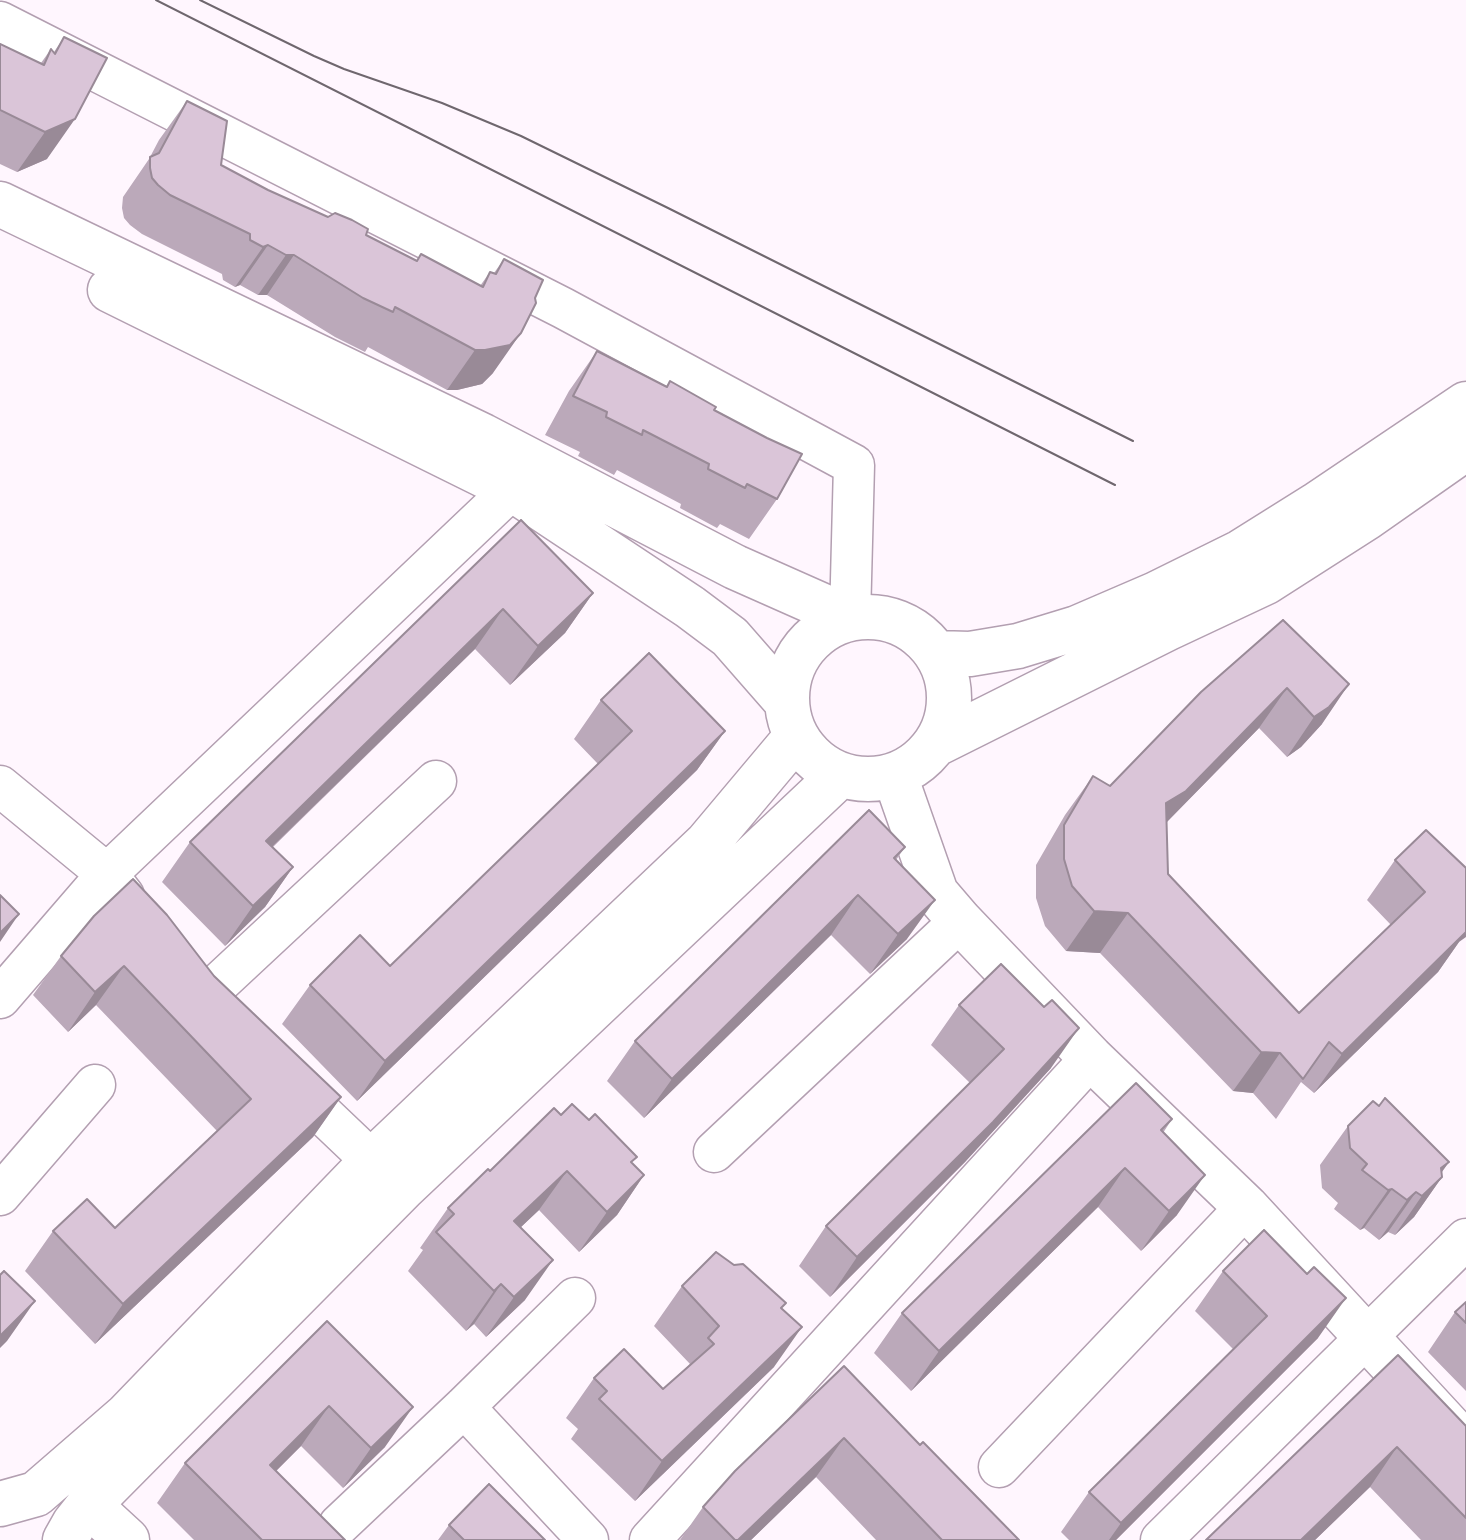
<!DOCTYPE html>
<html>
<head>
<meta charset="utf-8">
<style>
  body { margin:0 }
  canvas { display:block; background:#fff6fe }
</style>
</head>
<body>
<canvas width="1466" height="1540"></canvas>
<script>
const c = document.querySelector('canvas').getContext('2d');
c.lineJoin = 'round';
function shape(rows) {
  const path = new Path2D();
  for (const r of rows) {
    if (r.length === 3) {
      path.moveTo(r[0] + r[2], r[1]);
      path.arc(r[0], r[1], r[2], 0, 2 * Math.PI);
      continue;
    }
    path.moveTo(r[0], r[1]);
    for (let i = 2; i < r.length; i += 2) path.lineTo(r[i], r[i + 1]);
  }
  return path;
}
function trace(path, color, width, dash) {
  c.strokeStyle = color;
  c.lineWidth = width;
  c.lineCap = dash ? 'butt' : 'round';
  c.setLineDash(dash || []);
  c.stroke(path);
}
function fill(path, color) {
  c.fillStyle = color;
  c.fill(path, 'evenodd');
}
const minor = shape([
  [0,22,563,308,854,465,850,618],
  [0,786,107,874,124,896],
  [0,998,107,874,512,489],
  [202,999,436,781],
  [288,1081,372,1161],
  [714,1152,960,921],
  [0,1195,95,1085],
  [464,1407,588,1540],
  [999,1467,1246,1207],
  [339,1525,464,1407,575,1298],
  [650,1540,1091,1058],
  [1161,1540,1466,1239]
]);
const tertiary = shape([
  [0,204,483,436,735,567,850,618],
  [110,290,512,489,690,607,730,637,786,701],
  [868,698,81],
  [936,653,970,654,1018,646,1077,628,1156,594,1241,552,1316,505,1466,404],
  [936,744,1168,628,1266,582,1366,518,1466,448],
  [895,776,936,893,960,921,1091,1058,1246,1207,1466,1445],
  [0,1504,36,1494,126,1416,372,1161,707,843,796,737],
  [89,1505,127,1540],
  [65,1540,74,1524,89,1505,403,1188,840,775]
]);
const tram = shape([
  [156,0,1115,485],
  [200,0,314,56,344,69,442,103,521,136,668,208,1133,441]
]);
const wall = shape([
  [64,37,47,159,17,172,0,164,0,44,41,63,51,49,54,52],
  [187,101,221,165,268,190,366,235,416,261,480,286,490,272,494,273,504,259,493,373,482,384,457,390,447,390,368,347,365,352,335,337,267,295,258,295,240,285,235,287,223,280,222,274,142,234,130,225,124,218,122,208,123,197,149,159,159,140],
  [597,351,666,387,670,381,714,410,777,499,749,539,720,524,717,528,680,508,681,504,617,470,614,475,578,456,580,452,545,435,569,391],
  [521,520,593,593,565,633,510,685,475,649,273,847,293,867,265,907,225,946,162,882,190,842],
  [1283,620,1322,724,1301,747,1287,757,1259,728,1166,823,1168,874,1299,1013,1391,925,1367,900,1395,860,1426,830,1459,942,1438,972,1314,1093,1301,1082,1276,1119,1253,1093,1233,1091,1100,953,1066,951,1045,926,1036,898,1036,865,1065,815,1093,776,1110,786],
  [601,700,725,731,697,770,357,1101,282,1024,310,985,390,966,598,764,574,739],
  [905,847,896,860,907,939,870,974,831,935,644,1118,607,1081,635,1041],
  [61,956,214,976,341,1097,313,1137,95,1344,25,1271,53,1231,115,1228,217,1131,96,1005,68,1032,33,995],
  [959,1005,1051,1068,965,1162,830,1297,799,1266,826,1226,970,1083,931,1045],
  [561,1115,632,1164,644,1175,617,1215,579,1252,539,1210,521,1227,525,1300,486,1337,474,1324,466,1331,408,1271,423,1250,420,1248,448,1208,490,1171],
  [1172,1119,1163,1133,1177,1215,1141,1251,1098,1207,911,1391,874,1353,902,1313],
  [1348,1126,1449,1162,1441,1172,1442,1177,1414,1217,1395,1235,1388,1232,1379,1240,1364,1228,1360,1230,1334,1209,1338,1203,1322,1188,1320,1165],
  [1223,1271,1318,1338,1116,1540,1069,1540,1061,1532,1089,1492,1233,1349,1195,1311],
  [682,1286,782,1309,774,1367,635,1501,571,1439,578,1429,566,1418,594,1378,663,1389,687,1367,690,1364,654,1326],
  [1466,1302,1466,1391,1428,1352,1455,1312],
  [327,1321,385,1447,343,1488,301,1446,276,1471,345,1540,194,1540,157,1503,185,1463],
  [1398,1355,1466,1426,1466,1540,1421,1540,1370,1487,1315,1540,1206,1540],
  [844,1366,920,1445,1019,1540,876,1540,816,1477,751,1540,680,1540,703,1507],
  [449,1525,545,1540,438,1540]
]);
const shadedWall = shape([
  [75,119,47,159,17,172,45,132],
  [268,245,240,285,235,287,263,247],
  [286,255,294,255,267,295,258,295],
  [521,333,493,373,482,384,457,390,447,390,475,350],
  [593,593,565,633,510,685,538,646],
  [503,609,475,649,238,880,266,841],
  [1349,684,1322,724,1301,747,1287,757,1314,717],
  [1287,688,1259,728,1158,831,1166,803],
  [725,731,697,770,357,1101,385,1061],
  [293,867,265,907,225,946,253,906],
  [858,895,831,935,644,1118,672,1079],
  [935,900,907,939,870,974,898,934],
  [1094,911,1128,913,1100,953,1066,951],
  [19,914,0,942,0,933],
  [1466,918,1466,937,1459,942,1438,972,1314,1093,1342,1054],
  [124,966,96,1005,68,1032,95,992],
  [1079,1028,1051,1068,965,1162,830,1297,857,1257],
  [1261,1052,1280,1053,1253,1093,1233,1091],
  [341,1097,313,1137,95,1344,123,1304],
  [1449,1162,1430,1189,1442,1177,1414,1217,1395,1235,1441,1168],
  [1125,1168,1098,1207,911,1391,939,1351],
  [567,1171,539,1210,486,1260,514,1221],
  [644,1175,617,1215,579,1252,607,1212],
  [1205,1175,1177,1215,1141,1251,1169,1211],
  [1392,1189,1364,1228,1360,1230,1388,1190],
  [1416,1192,1388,1232,1379,1240,1407,1200],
  [553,1260,525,1300,486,1337,514,1297],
  [501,1284,474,1324,466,1331,494,1291],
  [1346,1298,1318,1338,1116,1540,1109,1540,1121,1523],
  [35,1301,7,1341,0,1348,0,1336],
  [802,1327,774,1367,635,1501,662,1461],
  [329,1406,301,1446,242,1505,270,1465],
  [413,1407,385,1447,343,1488,371,1448],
  [844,1438,816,1477,751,1540,738,1540],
  [1397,1447,1370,1487,1315,1540,1301,1540]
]);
const building = shape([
  [64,37,107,58,75,119,45,132,0,110,0,44,44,65,51,49,55,54,64,37],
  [187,101,227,121,221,165,268,190,328,217,335,213,352,220,368,229,366,235,417,261,421,254,483,287,490,272,496,274,504,259,543,280,535,298,536,303,521,333,510,345,485,350,475,350,395,307,393,312,363,298,294,255,286,255,268,245,263,247,250,240,250,234,170,195,158,185,152,178,150,168,150,157,159,153,187,101],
  [597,351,667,387,670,381,716,407,714,410,767,438,802,454,777,499,747,484,745,488,708,469,709,464,643,430,642,435,606,417,607,412,573,396,597,351],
  [521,520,593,593,538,646,503,609,266,841,293,867,253,906,190,842,521,520],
  [1283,620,1349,684,1329,707,1314,717,1287,688,1186,791,1166,803,1168,874,1299,1013,1425,892,1395,860,1426,830,1466,868,1466,932,1342,1054,1329,1042,1303,1079,1280,1053,1261,1052,1128,913,1094,911,1072,886,1064,859,1064,825,1093,776,1110,786,1201,692,1283,620],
  [649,653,725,731,385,1061,310,985,360,935,390,966,632,731,601,700,649,653],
  [869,810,905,847,894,858,935,900,898,934,858,895,672,1079,635,1041,869,810],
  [133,879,167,915,214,976,341,1097,123,1304,53,1231,87,1199,115,1228,251,1099,124,966,95,992,61,956,94,916,133,879],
  [0,895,19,914,0,933,0,895],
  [1001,964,1044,1007,1052,1000,1079,1028,993,1122,857,1257,826,1226,1004,1049,959,1005,1001,964],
  [1136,1083,1172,1119,1161,1130,1205,1175,1169,1211,1125,1168,939,1351,902,1313,1136,1083],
  [1385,1098,1449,1162,1441,1168,1442,1177,1422,1196,1416,1192,1407,1200,1392,1189,1388,1190,1362,1170,1367,1164,1350,1148,1348,1126,1373,1101,1379,1106,1385,1098],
  [572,1104,589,1120,595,1114,637,1157,631,1162,644,1175,607,1212,567,1171,514,1221,553,1260,514,1297,501,1284,494,1291,436,1232,454,1214,448,1208,488,1169,490,1171,554,1108,561,1115,572,1104],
  [1264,1230,1307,1274,1314,1267,1346,1298,1121,1523,1089,1492,1267,1316,1223,1271,1264,1230],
  [716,1252,734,1265,743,1264,786,1303,781,1308,802,1327,662,1461,599,1399,607,1391,594,1378,624,1349,663,1389,714,1344,708,1338,719,1326,682,1286,716,1252],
  [4,1271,35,1301,0,1336,0,1275,4,1271],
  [1466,1302,1466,1323,1455,1312,1466,1302],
  [327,1321,413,1407,371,1448,329,1406,270,1465,345,1540,262,1540,185,1463,327,1321],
  [1398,1355,1466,1426,1466,1518,1397,1447,1301,1540,1206,1540,1398,1355],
  [844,1366,920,1445,923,1442,1019,1540,942,1540,844,1438,738,1540,735,1540,703,1507,735,1471,844,1366],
  [489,1484,545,1540,464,1540,449,1525,489,1484]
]);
trace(minor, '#b39fb1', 43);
trace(tertiary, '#b39fb1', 47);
trace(minor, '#fff', 40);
trace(tertiary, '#fff', 44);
trace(tram, '#6f676e', 2);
fill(wall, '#bba9ba');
fill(shadedWall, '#998a97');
fill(building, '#dac5d8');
trace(building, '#998a97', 2);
</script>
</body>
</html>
